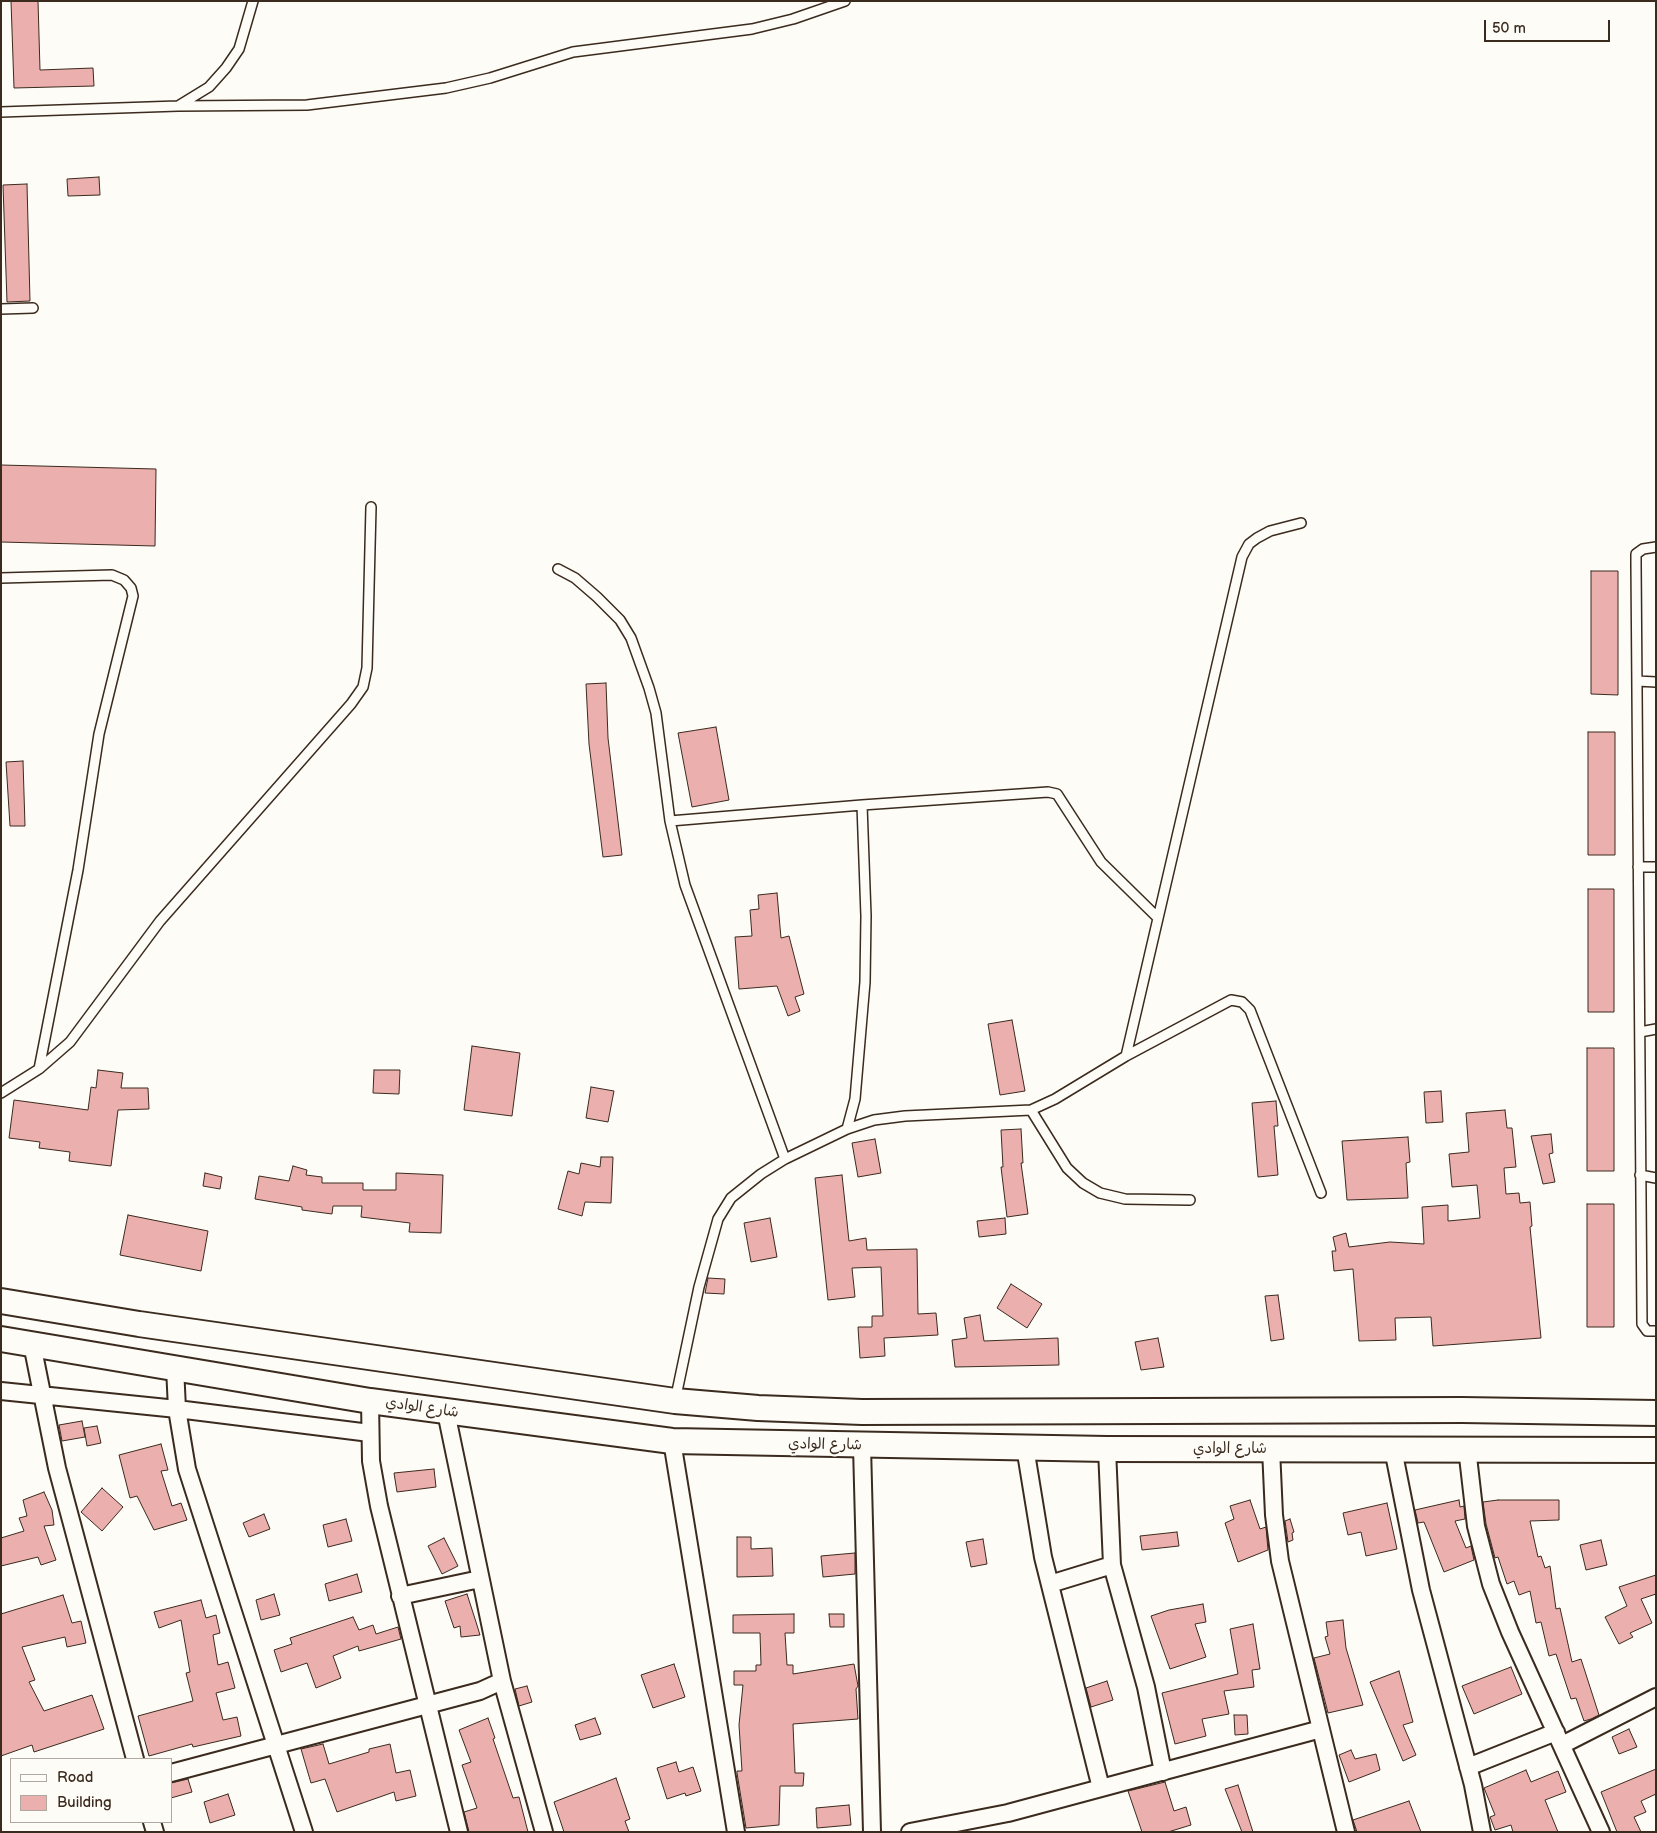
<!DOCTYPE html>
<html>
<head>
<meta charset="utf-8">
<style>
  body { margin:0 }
  #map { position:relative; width:1657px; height:1833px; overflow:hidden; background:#fdfcf7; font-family:"Balsamiq Sans",sans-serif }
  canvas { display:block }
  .frame { position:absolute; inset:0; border:2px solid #3b2a1e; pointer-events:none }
  .legend { position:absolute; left:10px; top:1758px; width:162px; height:65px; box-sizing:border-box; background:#fdfcf7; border:1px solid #afa8a0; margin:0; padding:6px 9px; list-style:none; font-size:15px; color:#3b2a1e }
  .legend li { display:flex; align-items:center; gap:10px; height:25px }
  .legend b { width:25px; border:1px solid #afa8a0 }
  .scale { position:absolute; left:1484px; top:20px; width:126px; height:22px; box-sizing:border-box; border:2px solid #3b2a1e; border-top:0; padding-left:6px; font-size:15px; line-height:18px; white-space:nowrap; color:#3b2a1e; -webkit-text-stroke:4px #fdfcf7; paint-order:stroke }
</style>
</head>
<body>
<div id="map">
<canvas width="1657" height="1833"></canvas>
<div class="frame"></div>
<ul class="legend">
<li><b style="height:6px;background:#fdfcf7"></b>Road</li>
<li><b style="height:14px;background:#ebafad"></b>Building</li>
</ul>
<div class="scale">50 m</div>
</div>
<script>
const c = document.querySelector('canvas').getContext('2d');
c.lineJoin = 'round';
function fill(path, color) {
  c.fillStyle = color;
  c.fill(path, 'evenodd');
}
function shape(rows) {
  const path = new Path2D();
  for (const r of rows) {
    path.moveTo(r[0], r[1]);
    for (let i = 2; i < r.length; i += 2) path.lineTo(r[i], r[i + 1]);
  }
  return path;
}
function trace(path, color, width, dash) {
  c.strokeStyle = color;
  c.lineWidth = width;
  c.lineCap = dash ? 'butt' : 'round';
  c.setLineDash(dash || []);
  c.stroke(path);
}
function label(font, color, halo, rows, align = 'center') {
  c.font = font + ' "Balsamiq Sans","Playpen Sans Arabic",sans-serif';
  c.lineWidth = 4.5;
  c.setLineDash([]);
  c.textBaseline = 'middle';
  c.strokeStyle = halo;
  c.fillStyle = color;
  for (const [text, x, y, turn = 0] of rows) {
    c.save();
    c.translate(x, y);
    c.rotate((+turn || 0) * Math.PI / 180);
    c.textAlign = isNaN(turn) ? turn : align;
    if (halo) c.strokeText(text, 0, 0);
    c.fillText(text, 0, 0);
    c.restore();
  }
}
const building = shape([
  [11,1,38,1,40,70,93,68,94,86,14,88,11,1],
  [99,177,100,195,68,196,67,179,99,177],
  [27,184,30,301,7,302,3,185,27,184],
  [1,465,156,469,155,546,1,542,1,465],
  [1591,571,1618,571,1618,695,1591,694,1591,571],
  [606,683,608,738,622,855,603,857,589,744,586,684,606,683],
  [716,727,729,800,692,807,678,733,716,727],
  [1588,732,1615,732,1615,855,1588,855,1588,732],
  [23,761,25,826,10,826,6,762,23,761],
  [1588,889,1614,889,1614,1012,1588,1012,1588,889],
  [777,893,781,938,789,936,804,994,795,997,800,1011,788,1016,777,986,739,989,735,937,752,936,750,910,759,909,758,895,777,893],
  [1012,1020,1025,1091,1000,1095,988,1024,1012,1020],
  [472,1046,520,1053,512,1116,464,1110,472,1046],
  [1587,1048,1614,1048,1614,1171,1587,1171,1587,1048],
  [98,1070,123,1073,121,1088,148,1088,149,1109,118,1110,111,1166,69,1161,70,1152,39,1148,40,1142,9,1138,14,1100,88,1110,91,1087,96,1088,98,1070],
  [374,1070,400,1070,399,1094,373,1093,374,1070],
  [591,1087,614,1091,608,1122,586,1118,591,1087],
  [1441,1091,1443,1122,1426,1123,1424,1092,1441,1091],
  [1276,1101,1278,1126,1274,1126,1278,1175,1258,1177,1252,1103,1276,1101],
  [1505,1110,1507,1128,1512,1128,1516,1167,1504,1168,1506,1194,1519,1193,1520,1203,1530,1202,1532,1226,1530,1227,1541,1338,1433,1346,1431,1317,1395,1318,1396,1340,1359,1341,1353,1269,1334,1271,1332,1251,1336,1251,1333,1237,1346,1233,1349,1247,1390,1242,1424,1244,1422,1207,1448,1205,1448,1221,1480,1218,1477,1185,1452,1187,1449,1154,1469,1152,1466,1113,1505,1110],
  [1021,1129,1023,1163,1021,1163,1028,1214,1007,1217,1001,1167,1003,1167,1001,1130,1021,1129],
  [1551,1134,1553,1153,1549,1154,1555,1182,1543,1184,1531,1136,1551,1134],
  [1408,1137,1410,1162,1406,1163,1408,1198,1347,1200,1342,1141,1408,1137],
  [875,1139,881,1173,858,1177,852,1143,875,1139],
  [601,1157,613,1157,611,1203,585,1202,582,1216,558,1209,568,1171,579,1174,581,1163,600,1167,601,1157],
  [293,1166,307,1170,306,1175,322,1177,322,1183,363,1183,363,1190,396,1190,396,1173,443,1175,441,1233,409,1232,410,1223,361,1217,362,1206,333,1206,332,1214,302,1210,302,1207,255,1199,259,1176,289,1181,293,1166],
  [205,1173,222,1177,220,1189,203,1186,205,1173],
  [842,1175,849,1241,866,1238,867,1250,917,1249,918,1314,936,1313,938,1335,884,1338,885,1356,860,1358,858,1327,872,1327,872,1316,883,1316,881,1267,852,1268,855,1297,828,1300,815,1178,842,1175],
  [1587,1204,1614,1204,1614,1327,1587,1327,1587,1204],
  [128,1215,208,1231,201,1271,120,1255,128,1215],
  [770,1218,777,1257,751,1262,744,1223,770,1218],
  [1005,1218,1006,1234,979,1237,977,1221,1005,1218],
  [708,1278,725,1279,724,1294,705,1293,708,1278],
  [1011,1284,1042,1304,1027,1328,997,1308,1011,1284],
  [1278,1295,1284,1339,1271,1341,1265,1296,1278,1295],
  [980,1315,984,1341,1058,1338,1059,1365,955,1367,952,1340,967,1338,964,1318,980,1315],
  [1158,1338,1164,1367,1141,1370,1135,1342,1158,1338],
  [82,1421,85,1437,62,1441,59,1425,82,1421],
  [97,1426,101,1443,87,1446,84,1428,97,1426],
  [161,1444,168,1470,161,1471,172,1506,181,1503,187,1520,154,1530,137,1496,130,1498,119,1455,161,1444],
  [434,1469,436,1487,397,1492,394,1473,434,1469],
  [102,1488,123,1507,102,1531,81,1512,102,1488],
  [44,1492,52,1510,54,1525,44,1526,56,1560,41,1565,38,1557,1,1566,1,1538,24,1531,19,1518,27,1516,23,1500,44,1492],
  [1250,1500,1260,1529,1266,1527,1268,1550,1238,1562,1225,1523,1234,1519,1230,1506,1250,1500],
  [1459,1500,1460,1507,1464,1506,1465,1519,1455,1521,1466,1548,1471,1546,1474,1560,1444,1572,1424,1522,1418,1523,1415,1510,1459,1500],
  [1498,1500,1559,1500,1559,1520,1530,1521,1538,1557,1541,1556,1545,1568,1550,1566,1556,1609,1560,1608,1572,1662,1581,1659,1599,1715,1591,1719,1584,1721,1576,1698,1571,1699,1556,1654,1549,1656,1541,1622,1536,1623,1530,1591,1519,1595,1514,1581,1507,1584,1498,1557,1495,1558,1486,1524,1483,1502,1498,1500],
  [1387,1503,1397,1549,1366,1556,1361,1532,1348,1535,1343,1513,1387,1503],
  [264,1514,270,1529,249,1537,243,1523,264,1514],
  [346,1519,352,1541,328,1547,323,1525,346,1519],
  [1290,1519,1294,1532,1292,1533,1293,1540,1288,1542,1285,1521,1290,1519],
  [1177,1532,1179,1546,1142,1550,1140,1536,1177,1532],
  [737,1537,751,1537,751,1549,772,1548,773,1576,737,1577,737,1537],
  [444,1538,458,1566,442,1574,428,1546,444,1538],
  [983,1539,987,1564,971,1567,966,1542,983,1539],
  [1601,1540,1607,1565,1586,1570,1580,1545,1601,1540],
  [855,1553,855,1574,823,1577,821,1556,855,1553],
  [357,1574,362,1592,329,1601,325,1584,357,1574],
  [1656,1575,1656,1594,1641,1599,1652,1623,1630,1633,1633,1637,1619,1644,1605,1617,1627,1606,1619,1587,1656,1575],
  [274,1594,280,1615,261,1620,256,1600,274,1594],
  [467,1594,476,1622,480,1635,461,1637,460,1626,454,1628,445,1601,467,1594],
  [63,1595,72,1623,81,1621,86,1643,67,1647,65,1637,22,1647,35,1680,29,1682,44,1711,92,1695,104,1729,34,1752,32,1745,1,1756,1,1614,63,1595],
  [201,1600,206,1618,216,1615,220,1633,213,1635,218,1665,228,1662,235,1688,216,1693,223,1720,237,1717,241,1736,193,1747,192,1744,149,1756,138,1716,193,1701,186,1673,190,1672,181,1620,159,1628,154,1612,201,1600],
  [1203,1604,1206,1622,1195,1624,1206,1657,1170,1669,1151,1616,1169,1610,1203,1604],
  [794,1614,794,1633,785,1633,787,1665,793,1665,793,1674,854,1664,858,1686,856,1689,858,1719,793,1724,795,1773,804,1773,803,1786,780,1786,779,1825,746,1828,737,1773,737,1771,742,1771,739,1725,743,1685,734,1685,734,1671,756,1671,756,1665,761,1665,760,1633,733,1633,733,1615,794,1614],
  [829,1614,844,1614,844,1627,830,1627,829,1614],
  [353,1617,359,1630,373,1625,376,1634,398,1627,401,1639,359,1651,358,1646,333,1656,341,1678,316,1688,307,1663,281,1672,274,1650,292,1644,290,1638,353,1617],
  [1343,1620,1346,1648,1363,1705,1328,1713,1314,1658,1330,1654,1325,1637,1328,1636,1326,1622,1343,1620],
  [1253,1624,1260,1669,1252,1670,1254,1687,1224,1691,1229,1714,1202,1719,1206,1736,1175,1744,1162,1693,1238,1674,1230,1629,1253,1624],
  [674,1664,685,1697,653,1708,641,1675,674,1664],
  [1511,1667,1522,1694,1474,1714,1462,1686,1511,1667],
  [1399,1671,1413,1722,1403,1725,1416,1755,1403,1761,1370,1682,1399,1671],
  [1107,1681,1113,1700,1091,1707,1086,1688,1107,1681],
  [527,1686,532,1702,519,1706,515,1689,527,1686],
  [1234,1715,1247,1715,1248,1734,1235,1735,1234,1715],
  [488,1718,495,1738,493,1739,513,1798,519,1797,528,1832,469,1832,464,1812,477,1808,462,1765,471,1762,459,1730,488,1718],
  [595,1718,601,1734,580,1740,575,1725,595,1718],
  [1629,1729,1637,1747,1619,1754,1612,1737,1629,1729],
  [323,1744,329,1764,369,1752,369,1749,390,1744,396,1773,410,1770,416,1796,396,1801,394,1792,337,1812,325,1779,311,1783,301,1749,323,1744],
  [1351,1750,1355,1759,1376,1754,1380,1770,1349,1782,1339,1755,1351,1750],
  [676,1762,679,1772,693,1767,701,1791,686,1796,685,1793,667,1799,657,1768,676,1762],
  [1656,1769,1656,1794,1641,1801,1646,1812,1634,1817,1641,1832,1617,1832,1601,1792,1656,1769],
  [1526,1770,1531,1782,1558,1771,1566,1792,1545,1800,1558,1832,1513,1832,1511,1825,1495,1830,1490,1817,1495,1815,1484,1788,1526,1770],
  [616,1778,630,1819,625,1821,629,1832,564,1832,554,1802,616,1778],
  [188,1779,192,1792,171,1798,171,1783,188,1779],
  [1165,1782,1174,1811,1186,1807,1191,1825,1168,1832,1142,1832,1128,1791,1165,1782],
  [1238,1785,1253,1832,1242,1832,1225,1789,1238,1785],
  [228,1794,235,1815,210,1823,204,1802,228,1794],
  [1409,1801,1421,1832,1357,1832,1353,1820,1409,1801],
  [849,1805,851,1825,817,1828,816,1808,849,1805]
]);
const lane = shape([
  [178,106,307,105,446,88,490,78,573,52,752,29,793,19,845,1],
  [1,112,178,106,209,87,226,68,239,49,253,1],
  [1,309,33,308],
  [1656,547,1643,549,1636,554,1636,564,1642,1324,1647,1331,1656,1331],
  [558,569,575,578,597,597,620,620,631,638,649,688,656,713,670,821,685,885,785,1159],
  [1,578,112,575,124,580,131,588,133,596,99,734,78,870,39,1069],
  [1637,681,1656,682],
  [670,821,862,805,1048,792,1057,794,1101,862,1158,918],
  [1638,867,1656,867],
  [1640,1032,1656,1029],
  [1126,1056,1242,557,1249,544,1257,538,1270,531,1301,523],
  [1,1093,39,1069,70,1042,160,921,351,704,363,687,367,668,371,507],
  [1031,1110,1067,1168,1083,1183,1100,1193,1125,1199,1190,1200],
  [847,1129,855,1099,865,982,866,916,862,805],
  [1640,1175,1656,1178],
  [675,1401,699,1287,718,1219,731,1198,761,1174,785,1159,847,1129,874,1120,905,1116,1031,1110,1055,1099,1126,1056,1231,1000,1242,1002,1250,1010,1321,1193]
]);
const street = shape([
  [32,1344,57,1468,135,1759],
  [175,1367,177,1409,187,1469,304,1832],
  [1,1391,177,1409,370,1433],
  [370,1401,371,1461,379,1506,459,1832],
  [672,1441,736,1832],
  [862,1446,872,1832],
  [1025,1447,1043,1557,1101,1788],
  [1467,1448,1476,1526,1491,1584,1510,1632,1601,1832],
  [1107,1449,1112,1565,1146,1687,1163,1772],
  [1271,1449,1274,1515,1280,1561,1346,1832],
  [1393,1449,1421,1590,1473,1785,1482,1832],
  [1050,1584,1112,1565],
  [400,1596,480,1579],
  [502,1681,544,1832],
  [1562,1745,1656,1697],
  [1468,1767,1556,1732],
  [171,1773,480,1691,502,1681,446,1412],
  [152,1822,155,1832],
  [910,1832,1008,1813,1321,1729]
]);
const secondary = shape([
  [1,1301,139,1324,675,1401,758,1408,862,1412,1462,1410,1656,1413],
  [1,1339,370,1401,672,1441,1107,1449,1656,1450]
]);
const streetNames = [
  ["شارع الوادي",422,1408,8],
  ["شارع الوادي",825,1445,1],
  ["شارع الوادي",1230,1449]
];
fill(building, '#ebafad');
trace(building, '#3b2a1e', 1);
trace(lane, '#3b2a1e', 12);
trace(street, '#3b2a1e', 20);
trace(secondary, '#3b2a1e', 28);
trace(lane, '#fdfcf7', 9);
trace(street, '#fdfcf7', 16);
trace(secondary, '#fdfcf7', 24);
label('15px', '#3b2a1e', '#fdfcf7', streetNames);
</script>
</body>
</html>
